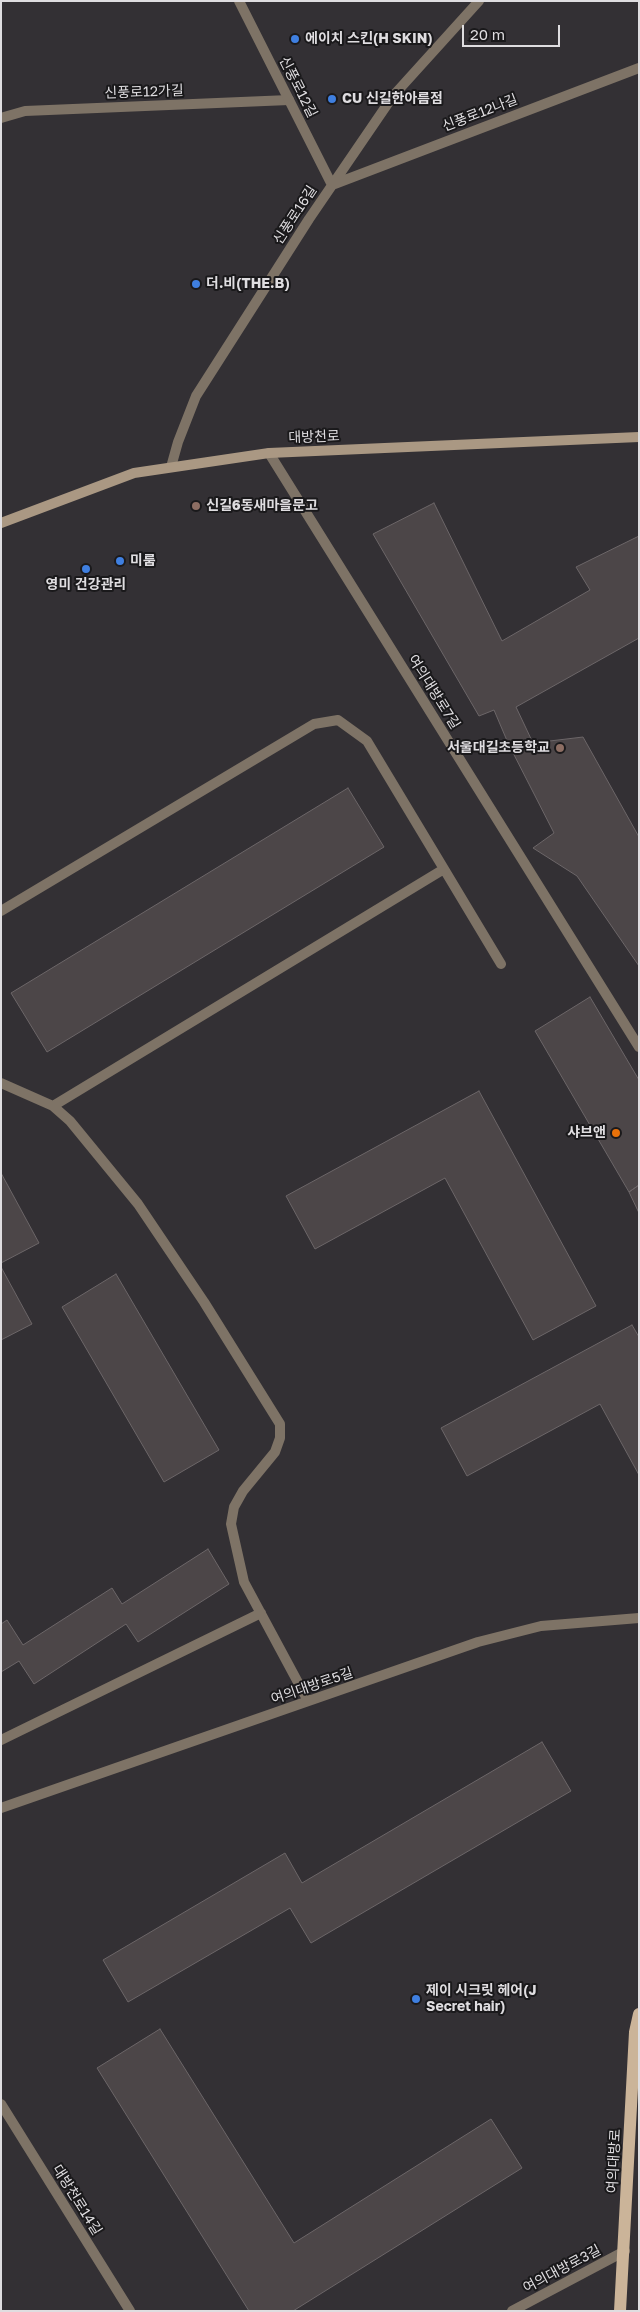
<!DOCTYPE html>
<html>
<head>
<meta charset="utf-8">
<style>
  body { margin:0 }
  #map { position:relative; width:640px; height:2312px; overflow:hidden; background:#333034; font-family:"Golos Text",sans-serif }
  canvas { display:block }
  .frame { position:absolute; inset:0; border:2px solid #dfdde0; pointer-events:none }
  .scale { position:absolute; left:462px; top:25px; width:98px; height:22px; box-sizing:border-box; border:2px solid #dfdde0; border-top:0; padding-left:6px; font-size:15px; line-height:18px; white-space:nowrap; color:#dfdde0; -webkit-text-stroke:4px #1a191b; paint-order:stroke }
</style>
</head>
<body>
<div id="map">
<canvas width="640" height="2312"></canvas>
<div class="frame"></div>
<div class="scale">20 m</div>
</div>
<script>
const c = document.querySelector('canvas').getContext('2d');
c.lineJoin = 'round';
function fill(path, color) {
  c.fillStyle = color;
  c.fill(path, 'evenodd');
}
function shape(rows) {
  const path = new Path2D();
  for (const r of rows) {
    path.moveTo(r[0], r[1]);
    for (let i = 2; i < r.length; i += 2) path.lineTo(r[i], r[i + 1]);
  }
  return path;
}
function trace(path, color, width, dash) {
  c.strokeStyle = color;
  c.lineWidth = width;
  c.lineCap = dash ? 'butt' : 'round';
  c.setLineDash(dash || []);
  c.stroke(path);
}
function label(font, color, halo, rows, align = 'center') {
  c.font = font + ' "Golos Text","Noto Sans KR",sans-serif';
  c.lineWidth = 4;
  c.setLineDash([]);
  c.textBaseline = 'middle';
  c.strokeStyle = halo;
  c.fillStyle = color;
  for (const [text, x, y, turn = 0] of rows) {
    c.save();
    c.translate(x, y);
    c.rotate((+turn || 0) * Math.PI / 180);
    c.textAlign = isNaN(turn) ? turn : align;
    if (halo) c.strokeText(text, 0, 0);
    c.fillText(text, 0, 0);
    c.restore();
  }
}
const building = shape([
  [434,503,502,641,590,590,576,567,639,536,639,638,516,707,533,743,583,737,639,837,639,966,577,876,533,848,554,833,508,743,494,710,479,716,373,534,434,503],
  [348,788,384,847,47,1052,11,993,348,788],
  [590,997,639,1080,639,1185,629,1192,535,1031,590,997],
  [479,1091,596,1306,533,1340,445,1178,315,1249,286,1196,479,1091],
  [1,1173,39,1243,1,1263,1,1173],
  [639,1185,639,1213,629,1192,639,1185],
  [1,1267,32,1324,1,1340,1,1267],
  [116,1274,219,1450,164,1482,62,1307,116,1274],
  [632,1325,639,1337,639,1475,600,1404,467,1476,441,1428,632,1325],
  [208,1549,229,1584,138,1642,126,1624,34,1684,19,1661,1,1672,1,1624,7,1620,23,1645,112,1588,122,1604,208,1549],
  [542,1742,571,1791,311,1943,290,1908,128,2002,103,1960,285,1853,302,1883,542,1742],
  [160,2029,294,2243,491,2119,522,2168,293,2311,249,2311,97,2068,160,2029]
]);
const lane = shape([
  [1,118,25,111,289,100]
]);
const street = shape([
  [239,1,332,185,639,68],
  [269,453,639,1047],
  [171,467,178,442,196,396,309,219,393,96,479,1],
  [1,911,314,724,338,720,367,741,444,869],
  [1,1083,53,1106,70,1121,138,1204,204,1302,280,1424,280,1438,275,1452,243,1491,234,1507,231,1524,244,1582,308,1701],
  [53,1106,444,869,501,964],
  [1,1740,261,1613],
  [1,1808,478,1642,541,1626,639,1618],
  [1,2104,130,2311],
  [512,2311,625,2251]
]);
const secondary = shape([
  [1,523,134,473,269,453,639,437]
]);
const primary = shape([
  [620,2311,635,2032,639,2014]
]);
const markers = [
  [295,39,5,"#3f7fe0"],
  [332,99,5,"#3f7fe0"],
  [196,284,5,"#3f7fe0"],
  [196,506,5,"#8d6e63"],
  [120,561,5,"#3f7fe0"],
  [86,569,5,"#3f7fe0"],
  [560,748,5,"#8d6e63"],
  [616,1133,5,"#e8710a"],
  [416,1999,5,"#3f7fe0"]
];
const poiNames = [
  ["에이치 스킨(H SKIN)",305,39],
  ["CU 신길한아름점",342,99],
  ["더.비(THE.B)",206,284],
  ["신길6동새마을문고",206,506],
  ["미룸",130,561],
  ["영미 건강관리",86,585,"center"],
  ["서울대길초등학교",550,748,"right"],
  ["샤브앤",606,1133,"right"],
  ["제이 시크릿 헤어(J",426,1991],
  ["Secret hair)",426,2007]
];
const streetNames = [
  ["신풍로12길",298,87,63],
  ["신풍로12가길",144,92,-2],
  ["신풍로12나길",480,113,-21],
  ["신풍로16길",295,215,-57],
  ["대방천로",314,437,-2],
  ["여의대방로7길",434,692,58],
  ["여의대방로5길",312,1686,-19],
  ["여의대방로",614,2161,-87],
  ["대방천로14길",77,2200,58],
  ["여의대방로3길",562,2269,-28]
];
fill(building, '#4c4648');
trace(building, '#6c6668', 1);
trace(lane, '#7e7366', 10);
trace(street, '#7e7366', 10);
trace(secondary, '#aa9883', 10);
trace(primary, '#cbb499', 12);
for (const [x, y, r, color] of markers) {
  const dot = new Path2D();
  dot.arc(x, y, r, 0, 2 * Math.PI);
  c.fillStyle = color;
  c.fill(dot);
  trace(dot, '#1a191b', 2);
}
label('bold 14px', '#dfdde0', '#1a191b', poiNames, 'left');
label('14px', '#dfdde0', '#1a191b', streetNames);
</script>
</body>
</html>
